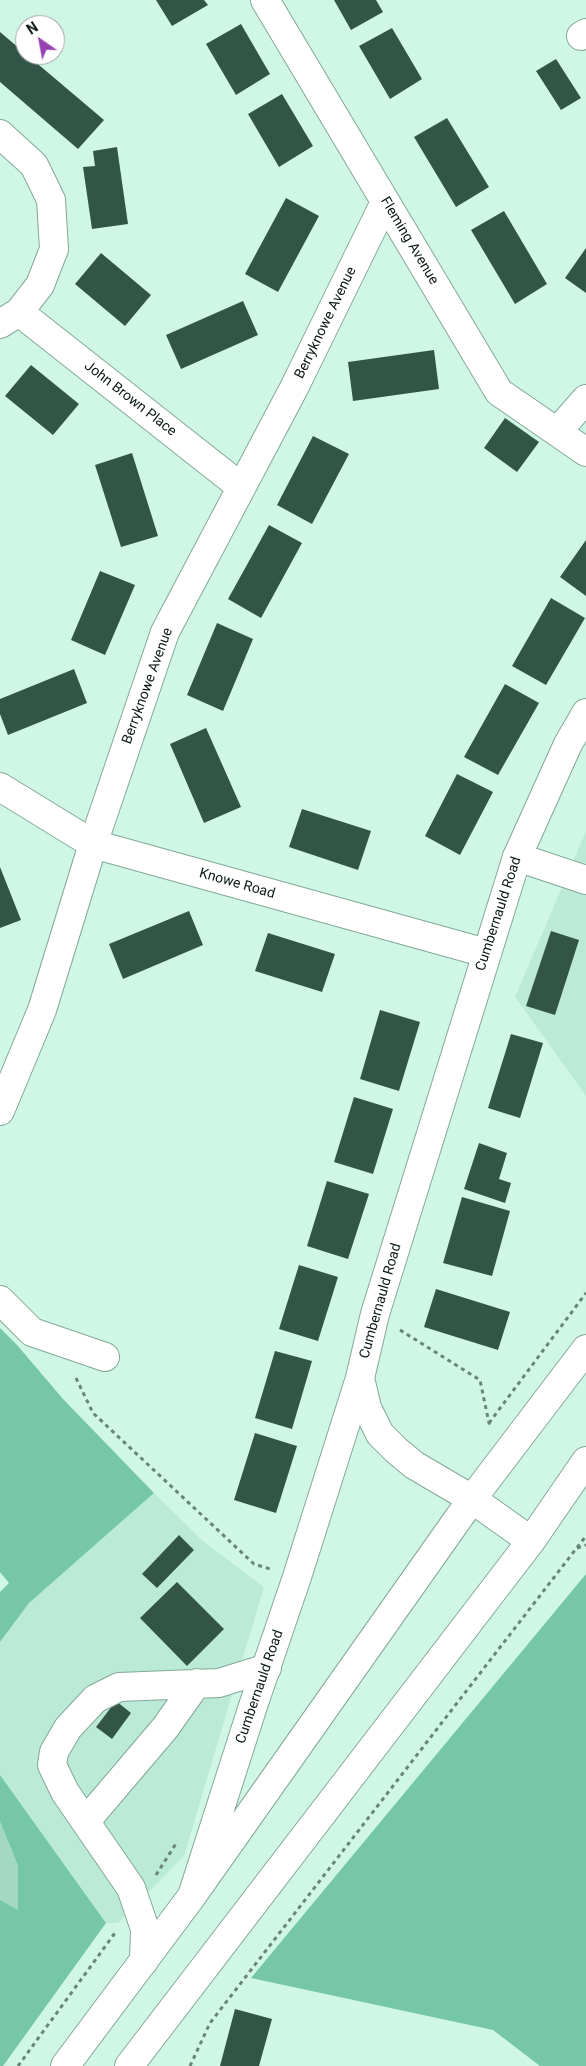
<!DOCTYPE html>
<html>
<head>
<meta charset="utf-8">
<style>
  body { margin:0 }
  #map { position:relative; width:586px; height:2066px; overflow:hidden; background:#d0f7e6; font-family:Roboto,sans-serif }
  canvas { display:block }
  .north { position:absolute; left:15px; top:15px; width:50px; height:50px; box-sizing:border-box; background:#fff; border:1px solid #9da3a1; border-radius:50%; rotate:327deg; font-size:14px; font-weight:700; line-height:20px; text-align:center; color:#0a1913 }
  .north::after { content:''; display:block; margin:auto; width:18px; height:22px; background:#9642b0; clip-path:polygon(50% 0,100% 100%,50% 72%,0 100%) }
</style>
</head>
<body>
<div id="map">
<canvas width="586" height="2066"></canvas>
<div class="north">N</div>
</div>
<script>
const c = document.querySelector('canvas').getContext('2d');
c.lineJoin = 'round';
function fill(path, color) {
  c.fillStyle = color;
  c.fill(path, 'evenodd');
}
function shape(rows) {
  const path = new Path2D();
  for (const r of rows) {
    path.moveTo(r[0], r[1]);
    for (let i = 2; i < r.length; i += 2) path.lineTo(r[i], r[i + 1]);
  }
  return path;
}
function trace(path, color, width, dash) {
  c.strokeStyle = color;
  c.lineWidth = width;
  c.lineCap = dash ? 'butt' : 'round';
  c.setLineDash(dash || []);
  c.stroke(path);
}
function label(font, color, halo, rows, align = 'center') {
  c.font = font + ' Roboto,sans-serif';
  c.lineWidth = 5;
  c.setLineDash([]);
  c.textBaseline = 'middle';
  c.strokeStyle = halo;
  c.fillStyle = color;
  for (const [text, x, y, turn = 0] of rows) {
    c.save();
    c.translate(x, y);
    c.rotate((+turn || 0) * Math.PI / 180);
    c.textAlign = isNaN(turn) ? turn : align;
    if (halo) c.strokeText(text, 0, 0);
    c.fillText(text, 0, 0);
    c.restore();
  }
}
const built = shape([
  [586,831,586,1096,515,997],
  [154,1493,203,1541,264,1587,184,1856,118,1923,106,1923,0,1775,0,1642,29,1603]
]);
const green = shape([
  [0,1790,66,1894,0,1933]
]);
const forest = shape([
  [0,1328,17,1345,63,1399,154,1493,29,1603,0,1642,0,1592,9,1583,0,1572],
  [586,1574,586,2066,540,2066,493,2030,251,1978],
  [0,1775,106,1923,3,2066,0,2066,0,1900,18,1910,18,1865,0,1821]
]);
const building = shape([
  [156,0,204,0,208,5,172,26],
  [334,0,376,0,383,12,351,30],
  [241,24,270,74,236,95,206,44],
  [392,28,422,79,390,99,359,46],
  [0,32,104,120,78,149,0,82],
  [556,59,581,98,561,110,536,71],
  [282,94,313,146,279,167,248,114],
  [447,118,489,187,456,207,414,137],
  [117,147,128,224,92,229,83,167,95,166,93,151],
  [286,198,319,216,278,292,245,274],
  [504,211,547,284,515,304,471,230],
  [586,248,586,293,565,278],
  [101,253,151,295,125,326,75,284],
  [243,301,258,335,181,369,166,335],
  [434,350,439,389,353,401,348,362],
  [31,365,79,404,53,435,5,396],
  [505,418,539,442,517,472,484,448],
  [313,436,349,454,312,524,277,505],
  [132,453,158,536,121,547,95,465],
  [269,525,302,543,261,618,228,599],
  [586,540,586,596,560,577],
  [100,571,135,585,105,655,71,640],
  [551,598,585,618,546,685,512,666],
  [217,623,253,639,223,711,187,695],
  [74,669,87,703,8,735,0,714,0,699],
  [505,684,539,703,498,775,464,757],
  [206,728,241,807,204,823,170,744],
  [457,774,493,792,460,855,425,836],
  [302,809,371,831,358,870,289,847],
  [0,867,21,920,0,928],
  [189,911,203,945,123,979,109,944],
  [551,931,579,940,555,1015,526,1006],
  [268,933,335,954,322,992,255,971],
  [380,1010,420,1022,399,1091,360,1079],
  [511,1034,543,1043,520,1118,488,1108],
  [354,1097,393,1109,373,1174,334,1162],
  [479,1143,507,1153,499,1179,511,1183,505,1203,464,1189],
  [327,1181,369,1194,348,1259,307,1246],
  [462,1197,510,1211,492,1276,443,1263],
  [299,1265,338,1277,318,1341,279,1329],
  [436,1289,510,1312,498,1350,424,1327],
  [275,1351,312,1361,292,1429,255,1418],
  [255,1433,297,1446,276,1513,234,1500],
  [179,1535,194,1550,157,1588,142,1574],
  [177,1582,224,1629,187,1666,140,1618],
  [116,1701,131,1713,112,1739,96,1727],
  [235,2009,272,2019,259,2066,220,2066]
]);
const path = shape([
  [400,1330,480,1380,489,1423,492,1425],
  [76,1378,93,1413,254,1564,270,1569],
  [489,1423,586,1293],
  [577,1548,586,1545],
  [156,1875,177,1842],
  [18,2066,115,1933],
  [190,2066,210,2023,586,1536]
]);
const minor = shape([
  [265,0,499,392,586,452],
  [581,36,586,33],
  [0,134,34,165,51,200,54,249,40,285,19,312,0,324],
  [19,312,241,487],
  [557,432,586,399],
  [0,787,93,844,486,953],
  [517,857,586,880],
  [0,1111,42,1010,93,844,165,632,294,388,385,202],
  [0,1300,32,1332,105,1357],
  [86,1821,165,1728,197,1683],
  [144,1961,145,1929,131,1888,65,1792,52,1765,54,1752,68,1728,95,1699,119,1687,219,1683,267,1668]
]);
const major = shape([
  [360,1378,367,1408,380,1434,396,1450,414,1465,472,1499,531,1541],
  [192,1896,253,1706,297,1577,360,1378,375,1314,517,857,568,744,586,713],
  [65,2066,192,1896,472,1499,586,1349],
  [129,2066,531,1541,586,1461]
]);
const streetNames = [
  ["Fleming Avenue",409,241,59],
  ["Berryknowe Avenue",326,323,-64],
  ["John Brown Place",130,399,38],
  ["Berryknowe Avenue",148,686,-70],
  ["Knowe Road",237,884,16],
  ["Cumbernauld Road",499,914,-72],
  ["Cumbernauld Road",381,1301,-74],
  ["Cumbernauld Road",260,1687,-71]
];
fill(built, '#bbead6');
fill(green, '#a3d9c3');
fill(forest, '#75c7a8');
fill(building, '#335548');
trace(minor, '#83a899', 30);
trace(major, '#83a899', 30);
trace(path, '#698478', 3, [4, 4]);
trace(minor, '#fff', 28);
trace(major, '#fff', 28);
label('14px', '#0a1913', '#fff', streetNames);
</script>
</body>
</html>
